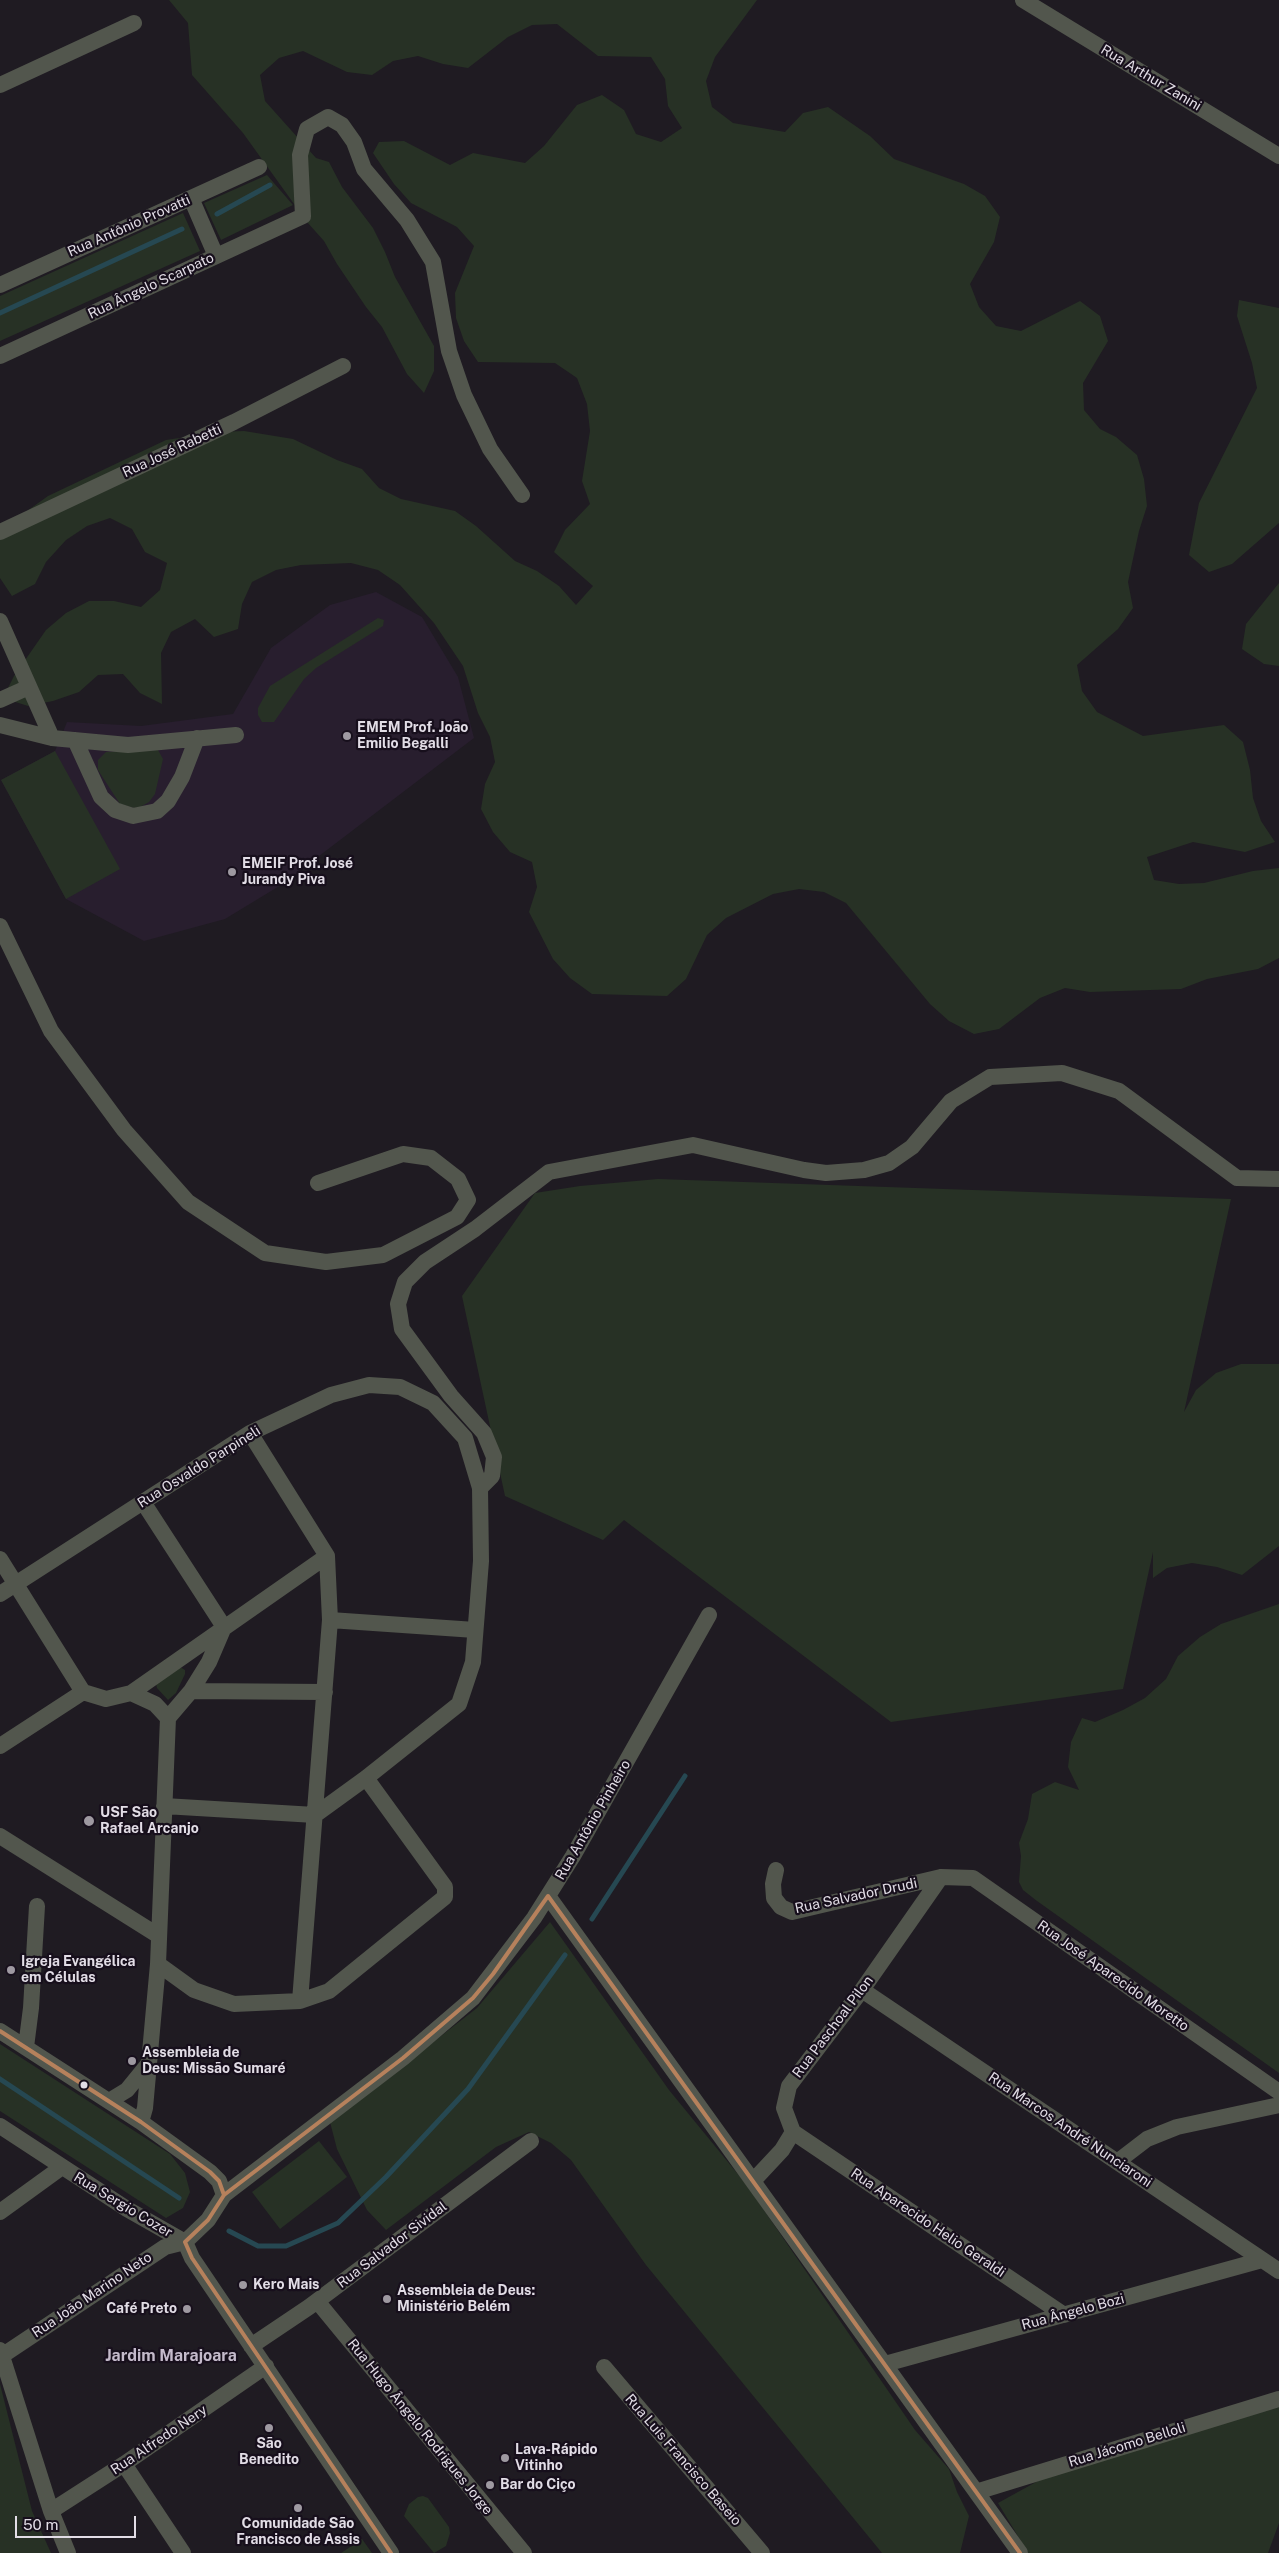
<!DOCTYPE html>
<html>
<head>
<meta charset="utf-8">
<style>
  body { margin:0 }
  #map { position:relative; width:1279px; height:2553px; overflow:hidden; background:#1f1b22; font-family:"Public Sans",sans-serif }
  canvas { display:block }
  .scale { position:absolute; left:15px; top:2516px; width:121px; height:22px; box-sizing:border-box; border:2px solid #e2dde6; border-top:0; padding-left:6px; font-size:15px; line-height:18px; white-space:nowrap; color:#e2dde6; -webkit-text-stroke:4px #170f1c; paint-order:stroke }
</style>
</head>
<body>
<div id="map">
<canvas width="1279" height="2553"></canvas>
<div class="scale">50 m</div>
</div>
<script>
const c = document.querySelector('canvas').getContext('2d');
c.lineJoin = 'round';
function fill(path, color) {
  c.fillStyle = color;
  c.fill(path, 'evenodd');
}
function shape(rows) {
  const path = new Path2D();
  for (const r of rows) {
    path.moveTo(r[0], r[1]);
    for (let i = 2; i < r.length; i += 2) path.lineTo(r[i], r[i + 1]);
  }
  return path;
}
function trace(path, color, width, dash) {
  c.strokeStyle = color;
  c.lineWidth = width;
  c.lineCap = dash ? 'butt' : 'round';
  c.setLineDash(dash || []);
  c.stroke(path);
}
function label(font, color, halo, rows, align = 'center') {
  c.font = font + ' "Public Sans",sans-serif';
  c.lineWidth = 4.5;
  c.setLineDash([]);
  c.textBaseline = 'middle';
  c.strokeStyle = halo;
  c.fillStyle = color;
  for (const [text, x, y, turn = 0] of rows) {
    c.save();
    c.translate(x, y);
    c.rotate((+turn || 0) * Math.PI / 180);
    c.textAlign = isNaN(turn) ? turn : align;
    if (halo) c.strokeText(text, 0, 0);
    c.fillText(text, 0, 0);
    c.restore();
  }
}
const built = shape([
  [376,592,422,617,458,677,474,738,281,885,225,919,144,941,66,899,1,780,55,751,67,722,141,726,233,714,271,648,330,605]
]);
const green = shape([
  [169,0,757,0,715,57,706,81,712,107,733,123,785,132,803,113,828,107,870,136,894,159,964,184,985,196,1000,217,994,242,970,284,979,307,996,326,1021,331,1080,301,1100,316,1108,341,1083,383,1084,410,1100,429,1116,437,1137,455,1144,479,1147,506,1139,531,1128,582,1133,608,1118,629,1077,665,1082,691,1097,712,1143,736,1224,725,1243,742,1250,770,1253,798,1261,821,1275,842,1245,852,1193,842,1147,857,1154,880,1179,884,1204,883,1253,871,1279,868,1279,958,1258,969,1207,979,1181,989,1090,992,1065,988,1040,998,999,1029,974,1034,949,1021,930,1004,846,903,824,892,799,889,773,894,726,918,707,935,686,979,667,996,592,994,570,978,553,959,529,912,537,887,532,862,510,852,493,832,481,809,485,784,495,762,490,737,478,713,463,666,434,623,400,585,378,570,351,563,301,565,276,570,252,582,242,604,238,629,214,637,195,619,171,632,161,653,162,704,140,693,123,674,98,675,79,692,53,701,28,706,3,698,14,676,46,630,66,613,89,601,114,601,141,607,160,590,167,563,145,552,132,529,110,518,87,526,66,540,46,562,35,584,12,596,0,578,0,538,27,511,48,496,166,440,219,432,244,431,293,439,337,460,362,469,379,488,401,499,455,511,476,526,515,561,537,571,559,586,576,605,593,586,554,552,565,530,590,504,582,481,590,431,587,404,577,378,555,363,478,362,464,341,456,318,455,293,474,246,457,227,411,203,394,184,373,153,379,142,404,141,450,165,473,153,525,163,544,146,577,105,602,95,624,110,636,134,661,142,682,128,668,106,665,79,651,57,598,56,557,24,532,25,508,37,468,68,443,64,418,56,393,61,372,75,347,72,303,51,279,58,260,75,265,101,316,158,329,162,342,187,373,228,385,252,395,277,434,346,434,371,424,393,407,374,382,327,366,307,337,264,324,241,307,222,243,133,192,75,188,23],
  [267,175,293,205,221,240,204,203],
  [183,213,200,251,0,341,0,296],
  [1239,300,1279,308,1279,523,1232,564,1209,572,1189,555,1199,503,1257,388,1252,363,1237,316],
  [1279,583,1279,666,1264,664,1242,649,1246,624],
  [378,618,384,620,383,626,316,668,304,679,274,722,262,722,258,715,258,708,270,686],
  [158,750,163,759,155,794,149,802,140,807,134,808,120,804,98,770,98,760,106,752],
  [55,751,120,869,66,899,1,780],
  [658,1179,1231,1199,1184,1412,1196,1390,1216,1373,1241,1364,1279,1364,1279,1546,1242,1575,1217,1567,1192,1563,1167,1568,1153,1578,1153,1552,1123,1689,891,1722,624,1520,603,1540,505,1496,462,1296,535,1193,580,1186],
  [1279,1604,1279,2073,1037,1901,1023,1890,1019,1882,1021,1856,1019,1843,1028,1819,1032,1794,1055,1782,1079,1790,1068,1767,1071,1742,1082,1718,1095,1722,1123,1710,1145,1698,1166,1679,1178,1656,1200,1637,1221,1624],
  [180,1667,185,1670,185,1674,176,1693,168,1700,157,1688,156,1684],
  [550,1922,669,2090,746,2184,915,2430,949,2469,957,2492,969,2516,960,2553,882,2553,646,2265,571,2160,551,2143,529,2132,496,2147,386,2230,367,2210,337,2149,330,2122,477,2008],
  [0,2044,170,2154,185,2173,190,2192,183,2208,166,2218,0,2111],
  [319,2141,347,2177,280,2229,252,2192],
  [0,2384,32,2511,51,2553,0,2553],
  [1279,2405,1279,2523,1268,2553,1028,2553,998,2503,1047,2476],
  [423,2496,428,2498,449,2527,450,2533,446,2546,434,2553,404,2516,409,2504,418,2497],
  [362,2539,372,2553,341,2553]
]);
const stream = shape([
  [217,214,270,185],
  [0,313,182,229],
  [592,1919,685,1776],
  [0,2079,179,2198],
  [229,2231,258,2246,286,2246,338,2223,386,2177,468,2089,565,1955]
]);
const minor = shape([
  [1023,0,1279,156],
  [0,85,134,23],
  [191,198,216,256],
  [0,285,259,167],
  [0,356,303,216,300,155,307,129,328,117,342,125,354,142,364,169,407,220,433,262,449,351,464,395,490,449,522,495],
  [0,532,234,422,343,366],
  [0,621,52,738],
  [0,700,29,687],
  [0,725,52,738,128,745,236,735],
  [75,740,101,797,115,810,133,816,157,811,168,801,182,777,197,738],
  [0,926,51,1031,124,1130,188,1202,265,1253,326,1262,383,1255,457,1217,468,1200,458,1179,431,1158,403,1154,318,1183],
  [250,1433,327,1556,330,1620,300,2001],
  [480,1488,492,1476,494,1457,484,1433,451,1396,402,1329,398,1304,405,1282,425,1262,475,1229,549,1172,693,1145,804,1170,826,1173,864,1170,889,1163,912,1147,951,1101,990,1077,1062,1073,1119,1091,1237,1178,1279,1179],
  [0,1559,83,1692,106,1699,131,1693,327,1556],
  [0,1594,250,1433,331,1395,369,1385,400,1387,433,1403,465,1438,480,1488,481,1561,473,1662,459,1704,366,1778,315,1815],
  [330,1620,475,1630],
  [191,1691,325,1692],
  [131,1693,155,1704,168,1718],
  [0,1746,83,1692],
  [164,1806,315,1815],
  [0,1836,159,1936],
  [776,1870,773,1884,774,1898,781,1907,792,1912,941,1877,973,1878,1279,2092],
  [548,1896,1020,2553],
  [158,1964,194,1990,234,2004,300,2001,329,1991,445,1897,445,1887,366,1778],
  [862,1990,1279,2271],
  [0,2031,141,2122,210,2172,219,2181,224,2195],
  [26,2047,31,2008,37,1906],
  [109,2101,127,2090,149,2063],
  [141,2122,145,2108,158,1964,168,1718,191,1691,209,1662,224,1627,143,1502],
  [0,2126,127,2209,185,2242,192,2258,391,2553],
  [793,2132,1064,2315],
  [1117,2162,1147,2139,1177,2127,1279,2105],
  [754,2180,782,2150,793,2132,784,2108,789,2086,862,1990,941,1877],
  [0,2212,62,2167],
  [317,2301,524,2553],
  [251,2346,309,2307,531,2141],
  [0,2350,51,2511,68,2553],
  [3,2355,165,2247,185,2242,208,2220,224,2195,403,2058,473,1998,534,1918,573,1856,709,1615],
  [885,2364,1262,2260],
  [604,2367,762,2553],
  [124,2464,183,2553],
  [976,2492,1279,2399],
  [51,2511,124,2464,266,2366]
]);
const bus1 = shape([
  [0,2031,141,2122,210,2172,219,2181,224,2195],
  [391,2553,192,2258,185,2242,208,2220,224,2195,403,2058,473,1998,493,1974,548,1896,1020,2553]
]);
const markers = [
  [347,736,5,"#9e99a1"],
  [232,872,5,"#9e99a1"],
  [89,1821,6,"#9e99a1"],
  [11,1970,5,"#9e99a1"],
  [132,2061,5,"#9e99a1"],
  [84,2085,4.5,"#e2dde6"],
  [243,2285,5,"#9e99a1"],
  [387,2299,5,"#9e99a1"],
  [187,2309,5,"#9e99a1"],
  [269,2428,5,"#9e99a1"],
  [505,2458,5,"#9e99a1"],
  [490,2485,5,"#9e99a1"],
  [298,2508,5,"#9e99a1"]
];
const streetNames = [
  ["Rua Arthur Zanini",1151,78,31],
  ["Rua Antônio Provatti",129,226,-24],
  ["Rua Ângelo Scarpato",151,286,-25],
  ["Rua José Rabetti",172,451,-25],
  ["Rua Osvaldo Parpineli",199,1467,-32],
  ["Rua Antônio Pinheiro",593,1820,-60],
  ["Rua Salvador Drudi",856,1896,-12],
  ["Rua José Aparecido Moretto",1113,1976,35],
  ["Rua Paschoal Pilon",833,2027,-53],
  ["Rua Marcos André Nunciaroni",1070,2130,34],
  ["Rua Sergio Cozer",123,2205,31],
  ["Rua Aparecido Helio Geraldi",928,2223,34],
  ["Rua Salvador Sividal",392,2245,-37],
  ["Rua João Marino Neto",92,2295,-34],
  ["Rua Ângelo Bozi",1073,2312,-15],
  ["Rua Hugo Ângelo Rodrigues Jorge",420,2427,51],
  ["Rua Alfredo Nery",159,2440,-34],
  ["Rua Jácomo Belloli",1127,2445,-17],
  ["Rua Luis Francisco Baseio",683,2460,49]
];
const poiNames = [
  ["EMEM Prof. João",357,728],
  ["Emilio Begalli",357,744],
  ["EMEIF Prof. José",242,864],
  ["Jurandy Piva",242,880],
  ["USF São",100,1813],
  ["Rafael Arcanjo",100,1829],
  ["Igreja Evangélica",21,1962],
  ["em Células",21,1978],
  ["Assembleia de",142,2053],
  ["Deus: Missão Sumaré",142,2069],
  ["Kero Mais",253,2285],
  ["Assembleia de Deus:",397,2291],
  ["Ministério Belém",397,2307],
  ["Café Preto",177,2309,"right"],
  ["São",269,2444,"center"],
  ["Benedito",269,2460,"center"],
  ["Lava-Rápido",515,2450],
  ["Vitinho",515,2466],
  ["Bar do Ciço",500,2485],
  ["Comunidade São",298,2524,"center"],
  ["Francisco de Assis",298,2540,"center"]
];
const quarterNames = [
  ["Jardim Marajoara",171,2356]
];
fill(built, '#281e2e');
fill(green, '#273125');
trace(stream, '#264852', 5);
trace(minor, '#52564d', 16);
trace(bus1, '#b6815c', 4);
for (const [x, y, r, color] of markers) {
  const dot = new Path2D();
  dot.arc(x, y, r, 0, 2 * Math.PI);
  c.fillStyle = color;
  c.fill(dot);
  trace(dot, '#170f1c', 2);
}
label('14px', '#e2dde6', '#170f1c', streetNames);
label('bold 14px', '#e2dde6', '#170f1c', poiNames, 'left');
label('bold 16px', '#c4bacb', '#170f1c', quarterNames);
</script>
</body>
</html>
